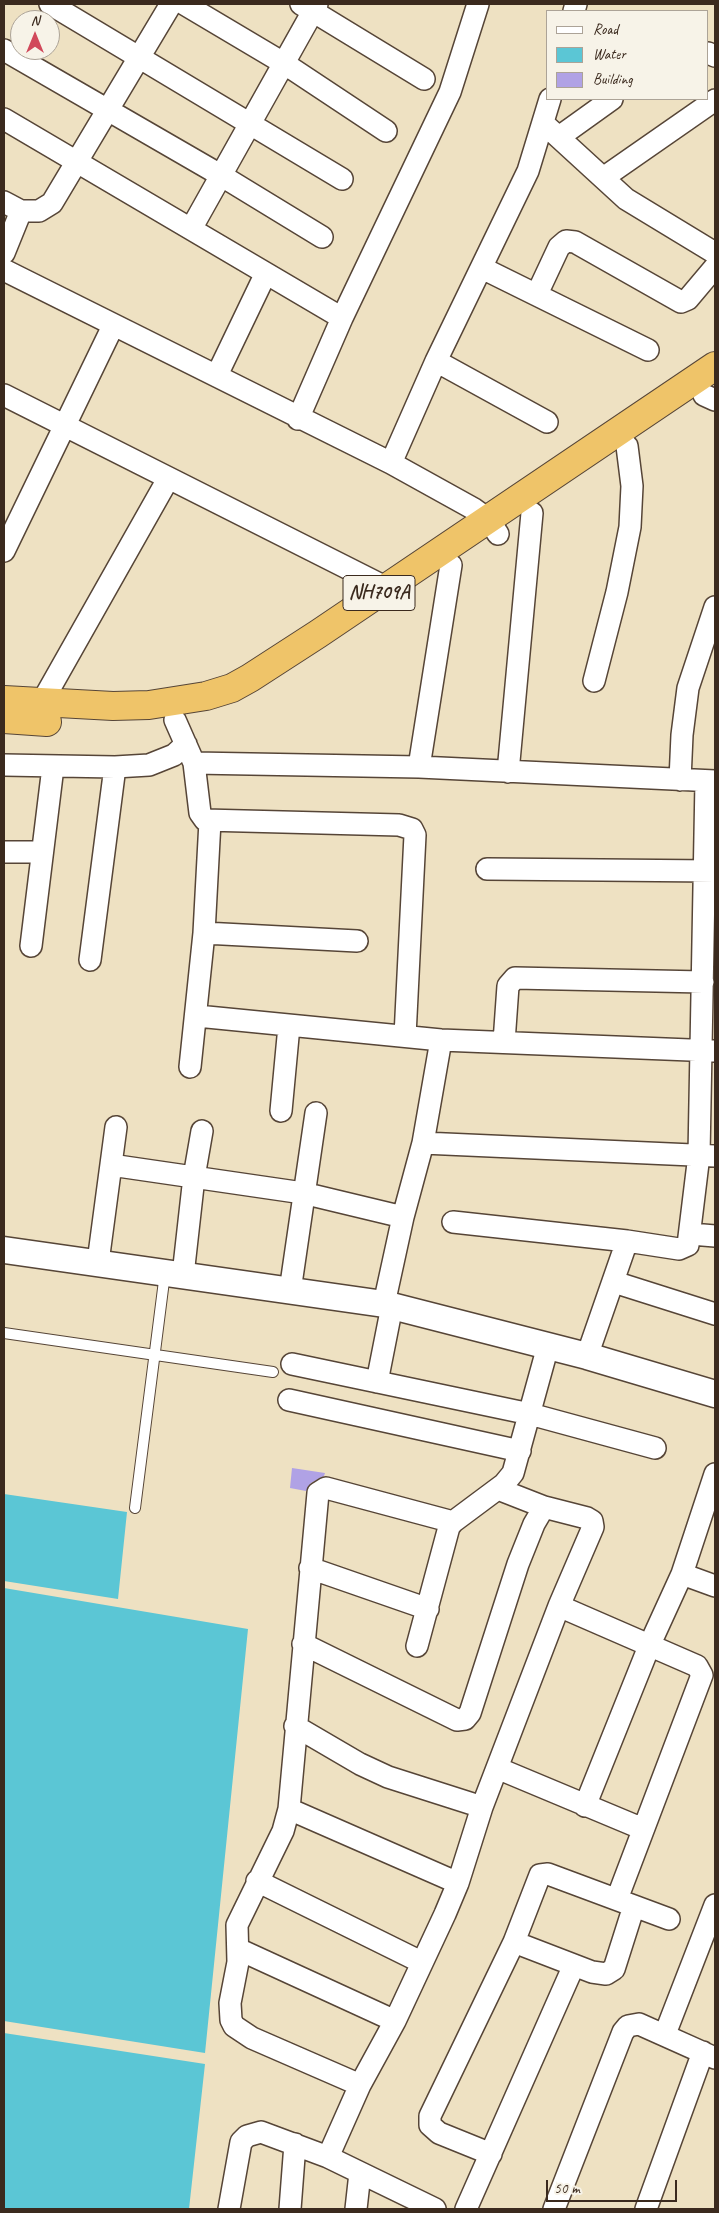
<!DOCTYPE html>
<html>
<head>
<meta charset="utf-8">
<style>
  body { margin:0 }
  #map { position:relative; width:719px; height:2213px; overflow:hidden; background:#eee1c2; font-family:Caveat,sans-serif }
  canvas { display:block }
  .frame { position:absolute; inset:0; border:5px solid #3b2a1e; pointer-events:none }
  .legend { position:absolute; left:546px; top:10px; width:162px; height:90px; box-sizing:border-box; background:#f7f3e8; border:1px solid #aca397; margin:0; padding:6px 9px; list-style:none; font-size:15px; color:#3b2a1e }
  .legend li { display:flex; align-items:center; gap:10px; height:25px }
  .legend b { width:25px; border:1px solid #aca397 }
  .north { position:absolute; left:10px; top:10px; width:50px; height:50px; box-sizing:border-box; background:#f7f3e8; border:1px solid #aca397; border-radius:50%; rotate:0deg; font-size:14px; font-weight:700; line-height:20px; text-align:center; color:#3b2a1e }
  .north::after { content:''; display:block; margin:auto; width:18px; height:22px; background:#d1495b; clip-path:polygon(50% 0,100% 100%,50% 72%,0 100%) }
  .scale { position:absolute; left:546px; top:2180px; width:131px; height:22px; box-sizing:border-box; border:2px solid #3b2a1e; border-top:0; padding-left:6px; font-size:15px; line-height:18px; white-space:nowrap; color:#3b2a1e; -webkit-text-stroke:4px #f7f3e8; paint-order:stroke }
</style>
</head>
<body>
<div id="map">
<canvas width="719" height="2213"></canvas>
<div class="frame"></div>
<ul class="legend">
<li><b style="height:6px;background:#fff"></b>Road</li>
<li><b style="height:14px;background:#5bc6d5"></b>Water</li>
<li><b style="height:14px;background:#b0a2e5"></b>Building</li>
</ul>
<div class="north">N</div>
<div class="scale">50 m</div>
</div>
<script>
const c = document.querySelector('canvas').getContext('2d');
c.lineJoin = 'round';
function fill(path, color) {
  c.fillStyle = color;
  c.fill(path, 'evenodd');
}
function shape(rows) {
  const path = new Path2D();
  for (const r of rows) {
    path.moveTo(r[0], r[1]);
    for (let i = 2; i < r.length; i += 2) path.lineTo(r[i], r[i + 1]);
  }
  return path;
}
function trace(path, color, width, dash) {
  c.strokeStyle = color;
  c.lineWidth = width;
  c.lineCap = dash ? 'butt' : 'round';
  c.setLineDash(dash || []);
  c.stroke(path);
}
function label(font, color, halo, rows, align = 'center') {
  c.font = font + ' Caveat,sans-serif';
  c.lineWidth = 4.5;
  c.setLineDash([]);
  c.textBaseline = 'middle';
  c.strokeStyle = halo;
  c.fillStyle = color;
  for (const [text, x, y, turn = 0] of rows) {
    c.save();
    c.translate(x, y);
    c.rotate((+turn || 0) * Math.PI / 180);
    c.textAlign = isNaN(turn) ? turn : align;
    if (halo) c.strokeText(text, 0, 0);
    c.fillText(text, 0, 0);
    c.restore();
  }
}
const water = shape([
  [4,1494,127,1512,118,1599,4,1581],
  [4,1588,248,1629,205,2053,4,2021],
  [4,2033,205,2064,189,2209,4,2209]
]);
const building = shape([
  [292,1468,325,1473,324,1476,311,1483,306,1491,290,1488]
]);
const service = shape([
  [4,1333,273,1372],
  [135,1508,165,1273]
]);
const minor = shape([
  [50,4,342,179],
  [184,4,285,64,386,131],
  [301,4,424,79],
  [574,11,576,4],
  [4,50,222,176,322,237],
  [708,53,715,56],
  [4,119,342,318],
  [543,123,626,199,715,253],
  [559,137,612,99],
  [603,178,715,100],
  [4,202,21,211,39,211,52,203,171,4],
  [191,229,317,4],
  [4,253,21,211],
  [482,268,648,350],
  [4,270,391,463,474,509,488,519,498,534],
  [537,294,559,247,566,241,575,242,681,302,688,299,715,267],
  [436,361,547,422],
  [217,375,265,275],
  [4,395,387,588],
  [704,395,715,400],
  [298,419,342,318,450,92,478,4],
  [391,463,436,361,528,171,550,99],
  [4,551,113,326],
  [594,681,617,592,630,527,632,486,627,446],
  [42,702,168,479],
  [175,720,194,763,200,813,205,820,399,825,412,829,415,835,405,1036],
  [194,763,419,767,715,781],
  [4,765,115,767,149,765,174,755,186,744],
  [419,767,451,565],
  [508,772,532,513],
  [680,780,682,735,688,688,715,607],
  [4,852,42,852],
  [487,869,715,871],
  [204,933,357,941],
  [31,946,53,767],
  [90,960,115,767],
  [197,1016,441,1040,715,1051],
  [504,1042,508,986,515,978,703,982],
  [190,1067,204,933,210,821],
  [281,1111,289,1026],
  [423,1143,715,1156],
  [111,1165,303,1193,403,1217],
  [453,1222,627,1241,679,1249,688,1245,699,1155,706,781],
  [691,1234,715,1236],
  [98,1262,116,1127],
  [183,1275,194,1177,202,1131],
  [614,1282,715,1314],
  [290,1291,316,1113],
  [384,1304,403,1217,423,1143,441,1040],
  [587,1356,627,1241],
  [292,1364,530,1414,655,1448],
  [377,1382,392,1306],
  [289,1400,520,1451],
  [310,1568,428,1609],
  [682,1574,715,1586],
  [559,1606,697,1666,702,1675,617,1899],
  [303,1644,457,1720,465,1719,470,1713,518,1564,534,1524,544,1507],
  [417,1646,449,1527,453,1522,504,1484,513,1473,548,1346],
  [295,1726,360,1764,388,1777,482,1807],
  [497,1768,643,1829],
  [585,1806,650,1644,682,1574,715,1474],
  [289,1809,458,1883],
  [257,1881,421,1962],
  [514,1942,592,1972,606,1974,614,1969,634,1906],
  [238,1949,395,2021],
  [665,2034,715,1905],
  [360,2085,252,2038,234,2026,231,2020,230,2003,238,1962,237,1925,283,1831,289,1809,318,1493,326,1488,453,1522],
  [491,2154,439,2133,430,2125,430,2116,514,1942,540,1875,548,1874,669,1919],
  [328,2157,360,2085,395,2021,445,1914,458,1883,482,1807,559,1606,593,1527,592,1521,587,1518,544,1507,498,1489],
  [229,2209,241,2142,247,2136,261,2132,328,2157,435,2209],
  [290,2209,295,2144],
  [356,2209,360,2173],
  [466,2209,574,1965],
  [554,2209,623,2032,628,2026,639,2024,715,2058],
  [646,2209,703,2052]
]);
const tertiary = shape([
  [4,1250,384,1304,587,1356,715,1394]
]);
const trunk = shape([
  [4,700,113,706,149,705,206,696,232,688,250,678,318,634,715,366],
  [4,719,47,722]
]);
const shields = [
  [379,593,72]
];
const shieldNames = [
  ["NH709A",379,593]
];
fill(water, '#5bc6d5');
fill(building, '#b0a2e5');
trace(service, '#564537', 12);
trace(minor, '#564537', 24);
trace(tertiary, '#564537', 29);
trace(trunk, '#564537', 30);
trace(service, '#fff', 10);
trace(minor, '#fff', 21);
trace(tertiary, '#fff', 26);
trace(trunk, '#efc469', 28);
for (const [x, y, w] of shields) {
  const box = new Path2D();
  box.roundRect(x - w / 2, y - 17.5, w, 35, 4);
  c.fillStyle = '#f7f3e8';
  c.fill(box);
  trace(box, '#3b2a1e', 1);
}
label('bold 20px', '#3b2a1e', null, shieldNames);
</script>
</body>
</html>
